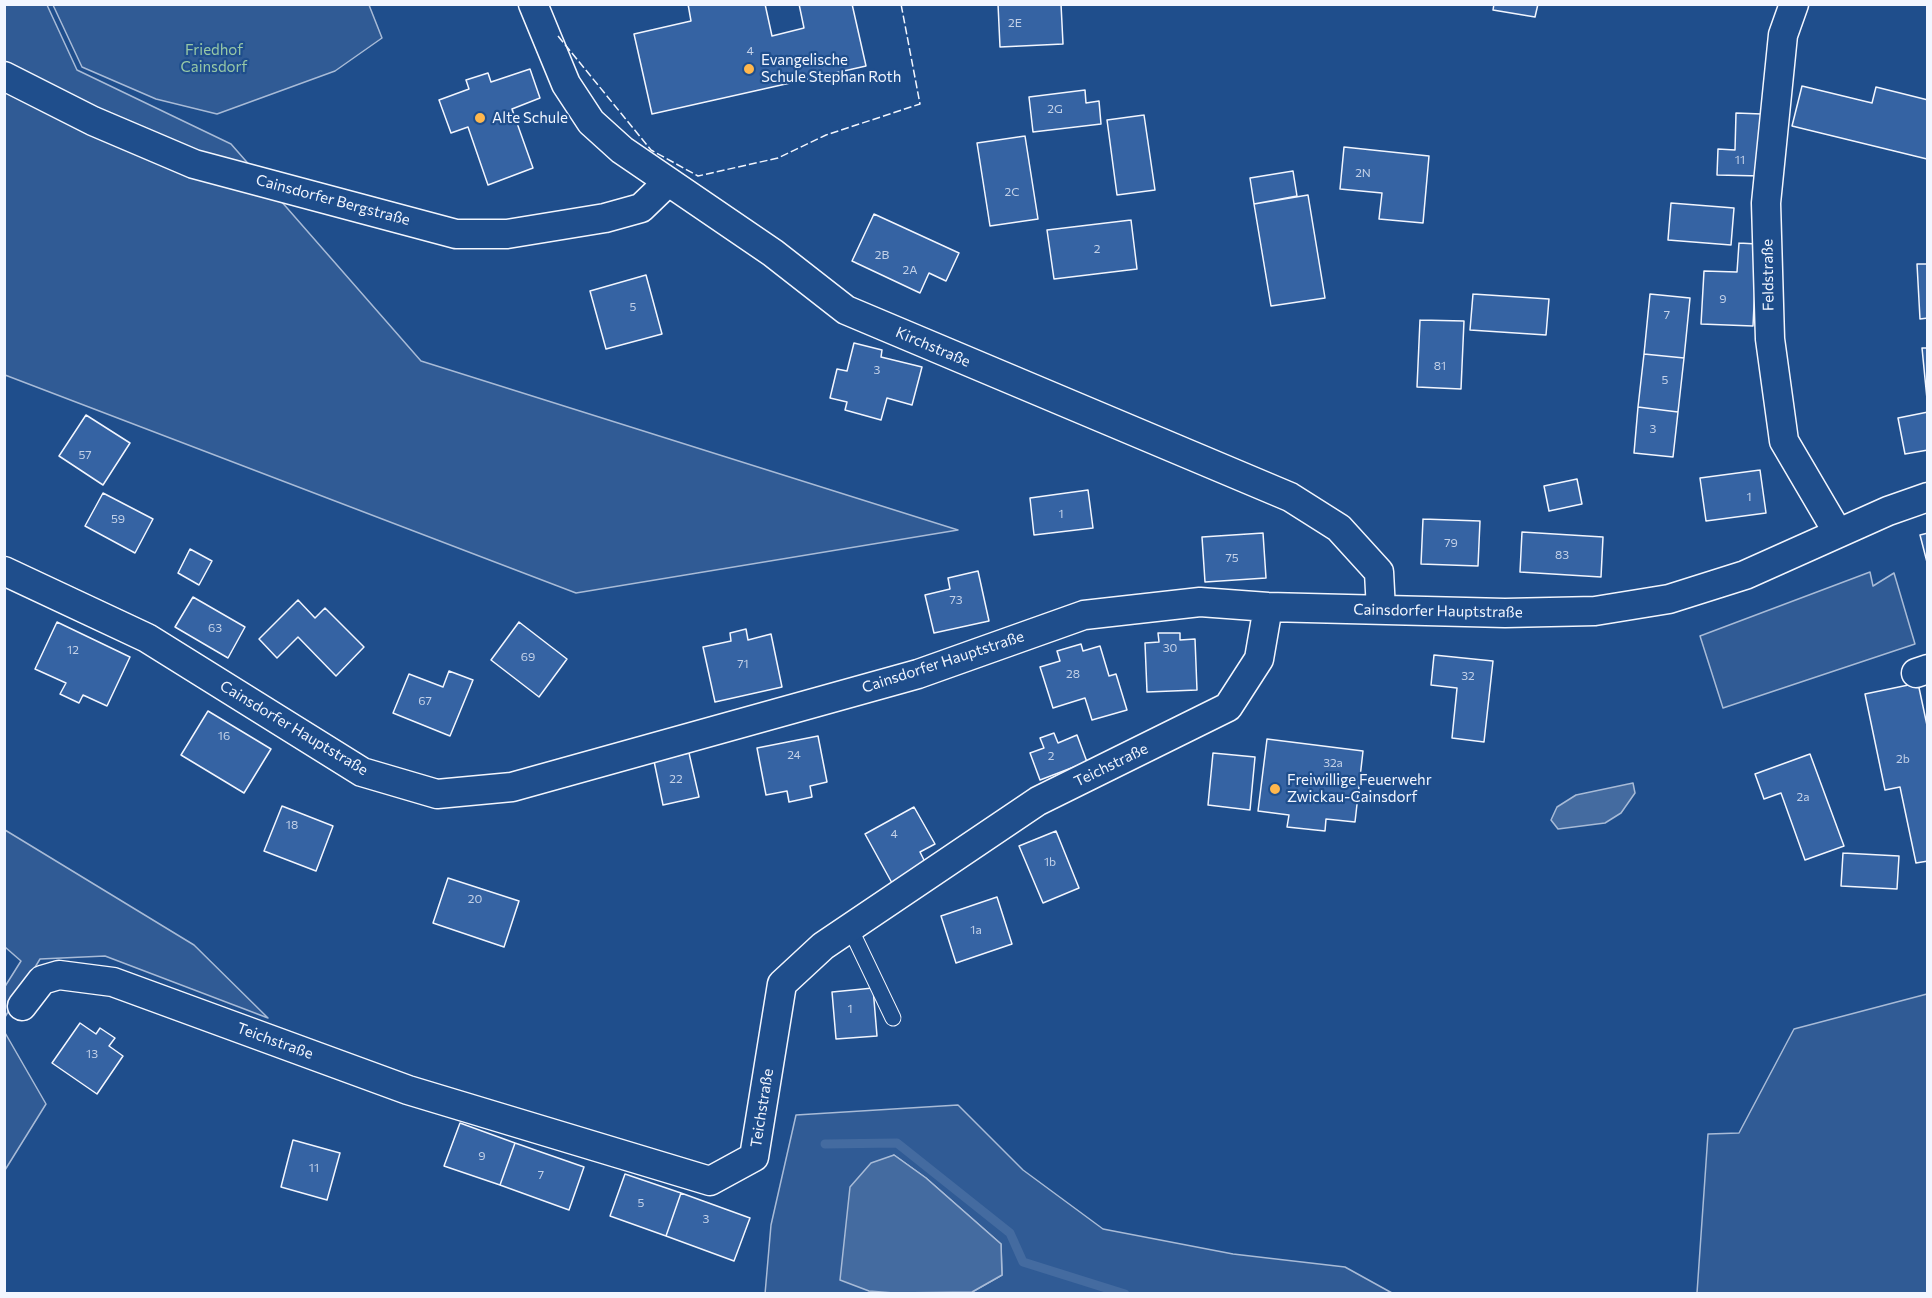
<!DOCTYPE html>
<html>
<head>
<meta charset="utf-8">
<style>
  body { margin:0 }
  #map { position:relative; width:1932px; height:1298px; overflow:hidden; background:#1f4e8c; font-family:Commissioner,sans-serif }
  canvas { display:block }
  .frame { position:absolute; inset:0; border:6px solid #f2f6ff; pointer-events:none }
</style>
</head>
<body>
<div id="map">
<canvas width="1932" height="1298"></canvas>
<div class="frame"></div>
</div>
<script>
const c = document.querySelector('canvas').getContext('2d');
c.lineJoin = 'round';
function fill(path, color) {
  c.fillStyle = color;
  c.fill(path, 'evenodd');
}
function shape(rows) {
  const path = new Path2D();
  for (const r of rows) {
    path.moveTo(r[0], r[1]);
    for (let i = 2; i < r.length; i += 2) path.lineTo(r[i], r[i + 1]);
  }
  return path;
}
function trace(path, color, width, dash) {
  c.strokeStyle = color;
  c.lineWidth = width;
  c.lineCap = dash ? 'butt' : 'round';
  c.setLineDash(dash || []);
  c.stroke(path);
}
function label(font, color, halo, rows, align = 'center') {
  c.font = font + ' Commissioner,sans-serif';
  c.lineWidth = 4.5;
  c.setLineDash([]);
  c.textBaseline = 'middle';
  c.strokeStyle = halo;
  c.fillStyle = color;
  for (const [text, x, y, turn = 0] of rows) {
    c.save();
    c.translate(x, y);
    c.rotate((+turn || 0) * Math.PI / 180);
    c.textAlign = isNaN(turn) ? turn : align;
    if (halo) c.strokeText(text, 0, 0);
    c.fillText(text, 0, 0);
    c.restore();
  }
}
const built = shape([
  [4,5,47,5,77,70,231,144,421,361,958,530,576,593,5,375,4,5],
  [53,5,369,5,382,38,335,71,217,114,156,99,82,67,53,5],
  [1870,572,1873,586,1894,573,1915,644,1723,708,1700,636,1870,572],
  [5,830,194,945,268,1018,105,956,40,959,5,1017,4,988,21,961,5,947,5,830],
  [1927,994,1927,1293,1697,1293,1708,1134,1739,1133,1794,1029,1927,994],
  [4,1031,46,1104,5,1170,4,1170,4,1031],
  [958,1105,1023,1170,1103,1229,1233,1254,1345,1267,1392,1293,899,1293,972,1292,1002,1275,1001,1244,926,1178,894,1155,869,1291,894,1293,765,1294,771,1225,796,1115,958,1105]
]);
const water = shape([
  [1633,783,1635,793,1621,813,1605,823,1558,829,1551,820,1557,807,1576,795,1633,783],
  [894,1155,926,1178,1001,1244,1002,1275,972,1292,894,1293,869,1291,840,1280,850,1187,871,1163,894,1155]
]);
const stream = shape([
  [825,1144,897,1143,1010,1233,1023,1262,1125,1294]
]);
const building = shape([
  [688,4,765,4,772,36,804,28,799,4,852,4,866,66,652,114,634,34,691,21,688,4],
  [998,4,1061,4,1063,44,1000,47,998,4],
  [1494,4,1538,4,1535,17,1493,10,1494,4],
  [530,69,540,98,512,109,533,168,488,185,468,127,451,133,439,100,469,89,466,80,488,73,491,82,530,69],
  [1802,86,1872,103,1876,87,1928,100,1927,159,1792,126,1802,86],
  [1085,90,1086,103,1099,101,1101,124,1033,132,1029,97,1085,90],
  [1736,113,1762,114,1761,176,1717,175,1718,149,1735,150,1736,113],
  [1144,115,1155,190,1117,195,1107,120,1144,115],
  [1025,136,1038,219,990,226,977,143,1025,136],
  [1344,147,1429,156,1423,223,1379,219,1382,193,1340,189,1344,147],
  [1293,171,1297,196,1254,204,1250,178,1293,171],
  [1308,195,1325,298,1271,306,1254,204,1308,195],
  [1671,203,1734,208,1731,245,1668,240,1671,203],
  [874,214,959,253,946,281,929,273,920,293,852,261,874,214],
  [1131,220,1137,269,1054,279,1047,230,1131,220],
  [1739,243,1757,244,1753,326,1701,324,1704,271,1737,272,1739,243],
  [1917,264,1928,264,1928,318,1920,319,1917,264],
  [646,275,662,334,606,349,590,291,646,275],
  [1473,294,1549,299,1546,335,1470,330,1473,294],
  [1650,294,1690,298,1684,358,1644,354,1650,294],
  [1420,320,1464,321,1461,389,1417,387,1420,320],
  [854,343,882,350,881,357,922,367,912,405,887,398,881,420,845,410,847,402,830,398,837,369,847,371,854,343],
  [1922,348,1928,348,1928,399,1927,399,1922,348],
  [1644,354,1684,358,1678,412,1638,407,1644,354],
  [1638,407,1678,412,1673,457,1634,453,1638,407],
  [1928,412,1928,450,1905,454,1898,418,1928,412],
  [86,415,130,443,103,485,59,456,86,415],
  [1760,470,1766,513,1706,521,1700,478,1760,470],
  [1577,479,1582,504,1549,511,1544,486,1577,479],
  [1088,490,1093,528,1034,535,1030,498,1088,490],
  [103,493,153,519,135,553,85,526,103,493],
  [1423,519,1480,521,1478,566,1421,564,1423,519],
  [1522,532,1603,537,1601,577,1520,572,1522,532],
  [1263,533,1266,578,1205,582,1202,537,1263,533],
  [1928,533,1928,566,1920,535,1928,533],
  [190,549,212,561,199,585,178,573,190,549],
  [978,571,989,621,934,633,925,595,950,589,948,578,978,571],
  [193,597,245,627,228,658,175,627,193,597],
  [298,600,315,618,325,608,364,647,336,676,298,637,277,658,259,639,298,600],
  [57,622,130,657,107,706,83,695,79,703,60,694,66,683,35,669,57,622],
  [519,622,567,659,539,697,491,660,519,622],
  [746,629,748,640,771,634,782,687,715,702,703,647,731,641,730,633,746,629],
  [1158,633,1180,633,1180,640,1195,639,1197,690,1147,692,1145,643,1159,642,1158,633],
  [1081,644,1083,651,1100,646,1109,676,1116,674,1127,710,1092,720,1085,698,1053,708,1040,667,1060,661,1057,651,1081,644],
  [1434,655,1493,661,1484,742,1452,738,1457,688,1431,685,1434,655],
  [449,671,473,680,450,736,393,713,409,674,443,687,449,671],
  [1918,683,1928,730,1928,861,1916,863,1900,787,1885,790,1865,694,1918,683],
  [208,711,271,749,244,793,181,755,208,711],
  [1054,733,1058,743,1077,735,1087,762,1040,780,1030,753,1044,748,1040,738,1054,733],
  [818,736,827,782,810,786,812,797,789,802,787,791,766,795,757,748,818,736],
  [1267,739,1363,751,1355,822,1326,819,1325,831,1287,827,1289,815,1258,811,1267,739],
  [689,753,699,797,663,805,654,761,689,753],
  [1213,753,1255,757,1250,810,1208,805,1213,753],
  [1810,754,1844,846,1805,860,1781,793,1764,799,1755,774,1810,754],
  [282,806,333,826,316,871,264,851,282,806],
  [914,807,935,844,920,852,926,864,892,883,865,834,914,807],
  [1056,831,1079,888,1043,903,1019,846,1056,831],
  [1843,853,1899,856,1897,889,1841,886,1843,853],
  [448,878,519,901,504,947,433,923,448,878],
  [997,897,1012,944,956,963,941,916,997,897],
  [873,988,877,1036,836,1039,832,992,873,988],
  [80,1023,96,1034,100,1028,115,1038,109,1046,123,1056,97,1094,52,1063,80,1023],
  [460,1123,515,1143,500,1185,444,1166,460,1123],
  [293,1140,340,1153,327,1200,281,1187,293,1140],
  [515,1143,584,1167,569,1210,500,1185,515,1143],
  [625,1174,681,1193,666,1236,610,1216,625,1174],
  [681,1193,750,1218,734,1261,666,1236,681,1193]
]);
const lane = shape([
  [850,928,893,1018]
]);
const street = shape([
  [533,4,566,84,591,122,622,150,773,253,846,310,1290,497,1339,528,1379,572,1381,610],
  [1794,4,1783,35,1766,203,1770,339,1784,441,1838,533],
  [4,76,93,121,194,164,456,234,507,234,605,218,641,208,668,182],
  [4,571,147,638,362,772,437,794,512,787,918,674,1084,615,1200,602,1268,607,1505,613,1595,611,1669,599,1745,575,1888,511,1928,497],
  [1916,673,1928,669],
  [22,1006,42,980,59,975,113,982,408,1090,710,1181,754,1157,782,984,823,946,1038,801,1228,707,1259,659,1268,607]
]);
const fence = shape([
  [558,36,651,150,698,176,778,158,826,135,920,104,901,4]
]);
const markers = [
  [749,69,6,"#ffb74d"],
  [480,118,6,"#ffb74d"],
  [1275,789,6,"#ffb74d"]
];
const numberNames = [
  ["2E",1015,23],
  ["4",750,51],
  ["2G",1055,109],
  ["11",1740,160],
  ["2N",1363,173],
  ["2C",1012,192],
  ["2",1097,249],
  ["2B",882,255],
  ["2A",910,270],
  ["9",1723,299],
  ["5",633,307],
  ["7",1667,315],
  ["81",1440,366],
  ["3",877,370],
  ["5",1665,380],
  ["3",1653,429],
  ["57",85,455],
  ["1",1749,497],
  ["1",1061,514],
  ["59",118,519],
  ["79",1451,543],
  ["83",1562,555],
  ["75",1232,558],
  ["73",956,600],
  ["63",215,628],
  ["30",1170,648],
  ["12",73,650],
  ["69",528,657],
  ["71",743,664],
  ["28",1073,674],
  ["32",1468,676],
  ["67",425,701],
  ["16",224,736],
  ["24",794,755],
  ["2",1051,756],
  ["2b",1903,759],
  ["32a",1333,763],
  ["22",676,779],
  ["2a",1803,797],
  ["18",292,825],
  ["4",894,834],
  ["1b",1050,862],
  ["20",475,899],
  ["1a",976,930],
  ["1",850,1009],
  ["13",92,1054],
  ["9",482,1156],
  ["11",314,1168],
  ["7",541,1175],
  ["5",641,1203],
  ["3",706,1219]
];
const parkNames = [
  ["Friedhof",214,50],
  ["Cainsdorf",214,67]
];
const poiNames = [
  ["Evangelische",761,60],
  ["Schule Stephan Roth",761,77],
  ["Alte Schule",492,118],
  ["Freiwillige Feuerwehr",1287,780],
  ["Zwickau-Cainsdorf",1287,797]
];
const streetNames = [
  ["Cainsdorfer Bergstraße",333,200,15],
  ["Feldstraße",1768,275,-91],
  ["Kirchstraße",933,347,23],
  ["Cainsdorfer Hauptstraße",1438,611,1],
  ["Cainsdorfer Hauptstraße",943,662,-18],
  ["Cainsdorfer Hauptstraße",294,728,31],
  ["Teichstraße",1111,765,-26],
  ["Teichstraße",275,1041,20],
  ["Teichstraße",762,1108,-81]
];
fill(built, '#305b95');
trace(built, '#a8bbd7', 1.5);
fill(water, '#446ba0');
trace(water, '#a8bbd7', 1.5);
trace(stream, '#446ba0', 9);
fill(building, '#3563a3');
trace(building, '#f2f6ff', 1.5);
trace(lane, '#f2f6ff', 17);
trace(street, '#f2f6ff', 31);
trace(lane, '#1f4e8c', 15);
trace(street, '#1f4e8c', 28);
trace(fence, '#f2f6ff', 1.5, [8, 3]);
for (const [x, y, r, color] of markers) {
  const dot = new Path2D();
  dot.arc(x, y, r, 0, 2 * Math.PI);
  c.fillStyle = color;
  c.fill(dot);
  trace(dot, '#1f4e8c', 2);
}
label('12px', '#c3d1e8', null, numberNames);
label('15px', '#97c8a6', '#1f4e8c', parkNames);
label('15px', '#f2f6ff', '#1f4e8c', poiNames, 'left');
label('15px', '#f2f6ff', '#1f4e8c', streetNames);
</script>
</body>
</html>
